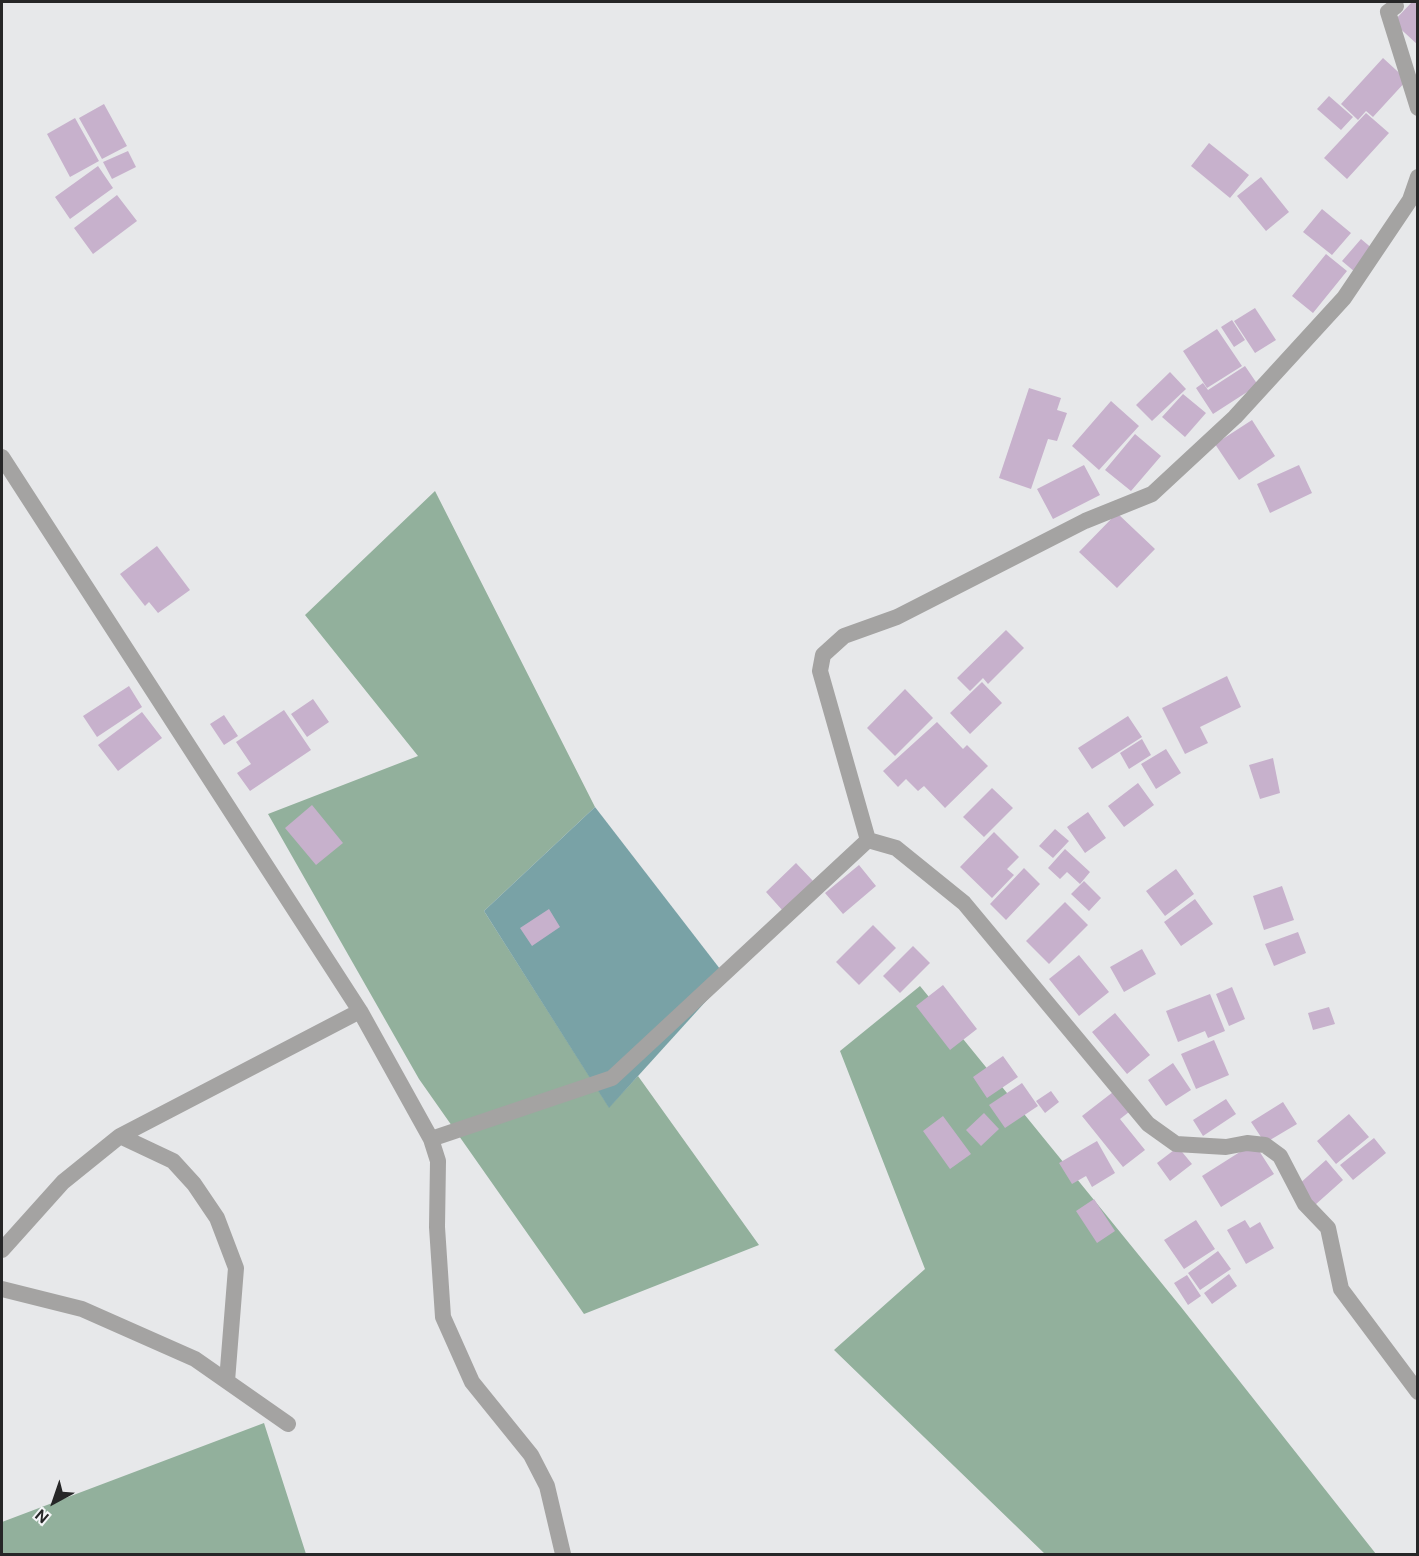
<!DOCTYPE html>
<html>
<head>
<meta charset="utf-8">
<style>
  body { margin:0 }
  #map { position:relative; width:1419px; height:1556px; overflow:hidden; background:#e7e8ea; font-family:"DM Sans",sans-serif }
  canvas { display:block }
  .frame { position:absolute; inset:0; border:3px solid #262627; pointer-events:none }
  .north { position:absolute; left:24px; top:1472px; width:60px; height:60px; -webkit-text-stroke:4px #f4f5f7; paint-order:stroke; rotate:220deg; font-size:16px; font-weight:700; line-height:24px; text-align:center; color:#262627 }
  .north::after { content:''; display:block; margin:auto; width:21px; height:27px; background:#262627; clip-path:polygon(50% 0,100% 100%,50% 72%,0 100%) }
</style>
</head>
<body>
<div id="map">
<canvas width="1419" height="1556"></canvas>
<div class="frame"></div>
<div class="north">N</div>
</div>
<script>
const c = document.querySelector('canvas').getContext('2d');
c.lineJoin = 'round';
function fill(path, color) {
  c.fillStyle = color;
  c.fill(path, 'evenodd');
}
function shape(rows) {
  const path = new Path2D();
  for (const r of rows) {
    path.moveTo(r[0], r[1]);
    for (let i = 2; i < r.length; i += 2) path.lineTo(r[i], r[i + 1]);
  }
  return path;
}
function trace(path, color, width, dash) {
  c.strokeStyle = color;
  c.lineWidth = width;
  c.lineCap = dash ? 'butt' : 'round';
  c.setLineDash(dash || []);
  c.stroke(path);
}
const forest = shape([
  [435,491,595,807,484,911,609,1107,638,1076,759,1245,584,1314,419,1079,268,814,418,756,305,615],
  [920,986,1181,1307,1376,1554,1045,1554,834,1350,925,1269,840,1051],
  [264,1423,306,1554,2,1554,2,1522]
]);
const water = shape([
  [595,807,727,978,609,1108,484,911]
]);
const building = shape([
  [1412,2,1418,2,1418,45,1393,22],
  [1383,58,1407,80,1373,117,1366,111,1358,120,1341,104],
  [1329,96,1353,117,1341,130,1317,109],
  [104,104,127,146,102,159,79,118],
  [1366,113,1389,133,1347,179,1324,158],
  [75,118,99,161,70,177,47,134],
  [1209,143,1249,175,1230,198,1191,166],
  [128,151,136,167,112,179,103,162],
  [98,166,113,188,70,219,55,197],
  [1261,177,1289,212,1266,231,1237,196],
  [117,195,137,221,93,254,74,228],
  [1322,209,1351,233,1332,255,1303,232],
  [1361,239,1374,250,1355,272,1342,261],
  [1326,254,1347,271,1313,313,1292,296],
  [1255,308,1276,340,1255,353,1234,321],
  [1232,320,1245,340,1234,347,1221,327],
  [1217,329,1242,366,1207,388,1183,351],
  [1245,366,1258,385,1213,414,1196,388,1203,383,1208,390],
  [1170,372,1186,389,1152,421,1136,405],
  [1029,388,1061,398,1057,410,1067,413,1057,441,1048,439,1031,489,999,478],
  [1183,394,1206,413,1185,437,1162,417],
  [1111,401,1139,426,1099,470,1072,446],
  [1252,420,1275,456,1239,480,1215,444],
  [1135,434,1161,456,1131,491,1105,470],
  [1084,465,1100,495,1053,519,1037,489],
  [1299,465,1312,493,1270,513,1257,484],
  [1117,513,1155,549,1117,588,1079,552],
  [157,546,190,590,158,613,149,602,145,606,120,574],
  [1006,630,1024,648,988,684,983,678,970,691,957,678],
  [1227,676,1241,707,1200,727,1208,743,1185,754,1162,708],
  [982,682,1002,703,970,734,950,713],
  [129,686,142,707,97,737,83,716],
  [905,689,933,718,895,756,867,728],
  [313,699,329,722,307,737,291,714],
  [284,710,311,750,250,791,237,773,251,764,236,742],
  [142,712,162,738,118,771,98,745],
  [224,715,238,736,224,745,210,724],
  [1128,716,1142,737,1092,769,1078,748],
  [937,722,963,749,967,745,988,766,945,808,924,786,918,791,906,779,898,787,883,771],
  [1142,739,1151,755,1129,769,1120,753],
  [1166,749,1181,773,1156,789,1141,764],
  [1273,758,1280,793,1260,799,1249,765],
  [1138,783,1154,805,1124,827,1108,806],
  [992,788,1013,808,984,837,963,817],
  [312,805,343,843,316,865,285,828],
  [1088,812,1106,838,1085,853,1067,827],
  [1055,829,1069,841,1053,858,1039,846],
  [994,832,1019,857,1007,869,1014,875,992,898,960,867],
  [1065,849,1090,872,1080,884,1067,872,1060,879,1048,868],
  [796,863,814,882,783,911,766,892],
  [859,865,876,886,843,914,825,893],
  [1024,868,1040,884,1006,920,990,904],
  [1176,869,1194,894,1165,916,1146,891],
  [1084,881,1101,898,1089,911,1071,894],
  [1282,886,1294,920,1264,930,1253,896],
  [1195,899,1213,924,1181,946,1164,922],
  [1065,902,1088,925,1049,964,1026,941],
  [549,909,560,927,532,946,520,928],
  [873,925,896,948,859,985,836,962],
  [1298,932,1306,953,1274,966,1265,944],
  [913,946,930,963,900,993,883,976],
  [1142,949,1156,974,1124,992,1110,967],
  [1079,955,1109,992,1079,1016,1049,979],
  [943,985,977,1029,950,1050,916,1006],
  [1232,987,1245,1019,1229,1026,1216,994],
  [1210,994,1225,1031,1208,1038,1205,1031,1178,1042,1166,1011],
  [1329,1007,1335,1024,1313,1030,1308,1013],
  [1115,1013,1150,1055,1127,1074,1092,1032],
  [1214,1040,1229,1075,1196,1089,1181,1054],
  [1003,1056,1018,1077,987,1098,973,1077],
  [1173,1063,1191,1090,1166,1106,1148,1080],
  [1022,1083,1038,1106,1005,1128,989,1105],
  [1051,1091,1059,1102,1045,1113,1036,1101],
  [1113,1092,1129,1112,1120,1119,1145,1150,1123,1167,1082,1116],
  [1226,1099,1236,1114,1203,1136,1193,1120],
  [1283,1102,1297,1124,1265,1143,1251,1122],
  [984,1113,999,1129,981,1146,966,1130],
  [1349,1114,1369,1137,1336,1164,1317,1141],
  [943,1116,971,1154,950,1169,923,1131],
  [1374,1138,1386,1153,1353,1180,1340,1165],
  [1097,1141,1115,1173,1092,1187,1086,1176,1072,1184,1059,1163],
  [1254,1143,1274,1174,1221,1207,1202,1176],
  [1178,1147,1192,1164,1170,1181,1157,1163],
  [1326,1160,1343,1180,1315,1205,1298,1185],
  [1094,1199,1115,1231,1097,1243,1076,1211],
  [1196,1220,1215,1249,1184,1269,1164,1240],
  [1245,1220,1250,1228,1260,1222,1274,1248,1246,1264,1227,1230],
  [1218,1251,1231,1269,1200,1290,1188,1273],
  [1229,1274,1237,1286,1212,1304,1204,1293],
  [1187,1275,1201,1296,1188,1305,1174,1283]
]);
const minor = shape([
  [1396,6,1388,12,1418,108],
  [2,457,360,1011,431,1139,438,1161,437,1227,443,1317,472,1382,531,1455,547,1486,563,1554],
  [868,840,820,671,823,655,844,636,897,617,1085,521,1152,494,1235,417,1344,298,1410,200,1418,177],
  [120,1136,173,1161,194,1184,217,1218,236,1268,227,1381],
  [431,1139,612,1078,868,840,896,848,964,903,1148,1124,1176,1144,1226,1147,1247,1143,1265,1145,1280,1156,1305,1204,1328,1228,1341,1289,1418,1392],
  [2,1250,63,1182,120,1136,360,1011],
  [2,1289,82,1309,195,1359,288,1424]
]);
fill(forest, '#92b09c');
fill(water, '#79a2a6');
fill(building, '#c7b1cc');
trace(minor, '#a4a3a2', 16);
</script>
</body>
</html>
